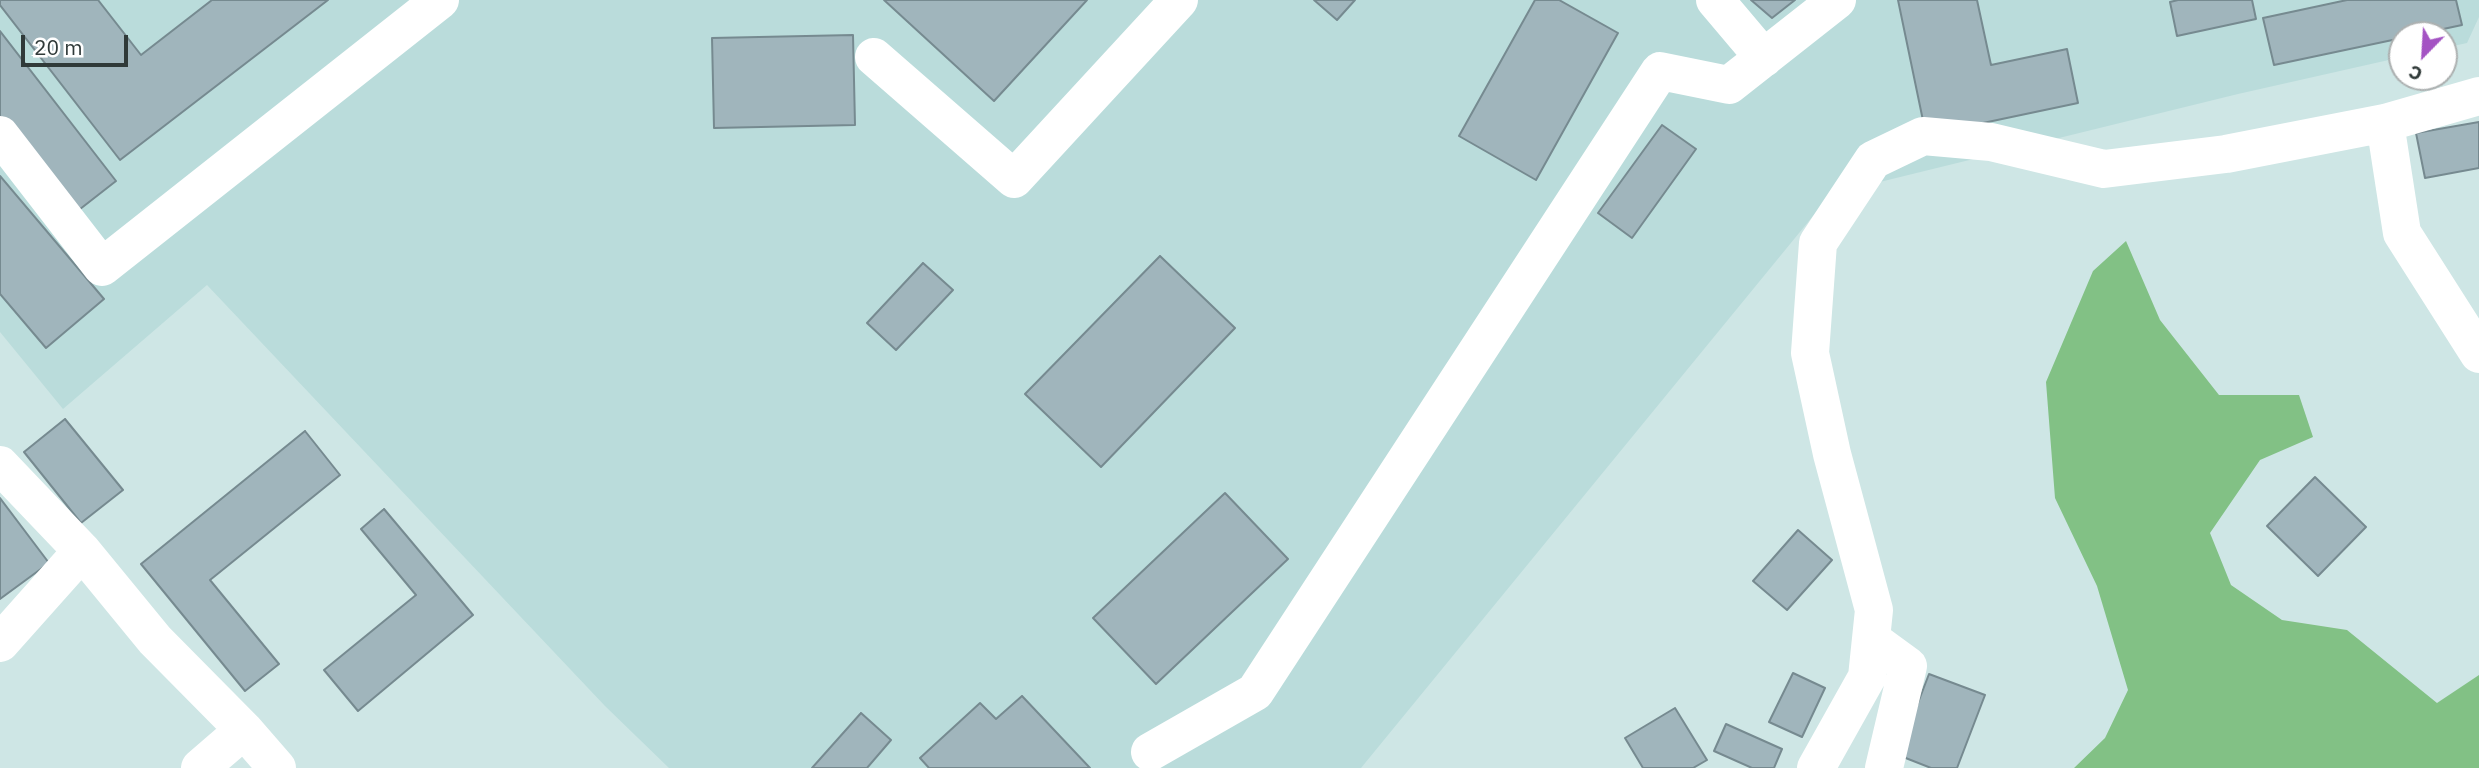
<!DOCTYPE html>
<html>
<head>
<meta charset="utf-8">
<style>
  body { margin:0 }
  #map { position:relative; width:2479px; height:768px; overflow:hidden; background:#cee6e5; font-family:"IBM Plex Sans",sans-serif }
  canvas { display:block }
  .north { position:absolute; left:2388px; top:21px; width:70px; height:70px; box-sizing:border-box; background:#fff; border:2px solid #acb0b0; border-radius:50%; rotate:204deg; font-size:19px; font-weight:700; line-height:28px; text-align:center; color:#303a39 }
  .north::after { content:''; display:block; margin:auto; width:24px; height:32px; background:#a453c3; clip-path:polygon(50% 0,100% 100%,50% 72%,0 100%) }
  .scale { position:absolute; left:21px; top:35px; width:107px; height:32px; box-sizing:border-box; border:4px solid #303a39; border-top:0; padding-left:9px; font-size:21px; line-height:24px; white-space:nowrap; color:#303a39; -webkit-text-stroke:5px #fff; paint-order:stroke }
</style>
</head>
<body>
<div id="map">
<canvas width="2479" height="768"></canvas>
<div class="north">С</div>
<div class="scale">20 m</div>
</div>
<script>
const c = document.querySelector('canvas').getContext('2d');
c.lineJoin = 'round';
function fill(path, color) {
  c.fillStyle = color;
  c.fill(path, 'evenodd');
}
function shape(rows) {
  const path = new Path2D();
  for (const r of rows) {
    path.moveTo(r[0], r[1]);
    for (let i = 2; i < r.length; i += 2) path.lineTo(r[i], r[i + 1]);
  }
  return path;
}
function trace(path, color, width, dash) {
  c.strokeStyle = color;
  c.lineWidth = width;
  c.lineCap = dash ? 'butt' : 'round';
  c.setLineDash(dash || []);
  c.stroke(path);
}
const built = shape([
  [0,0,2479,0,2479,17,2467,43,2444,48,2444,35,2402,35,2402,57,2238,94,1831,194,1361,768,669,768,605,706,207,285,63,409,0,332]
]);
const green = shape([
  [2126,241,2160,320,2219,395,2299,395,2313,437,2260,460,2210,533,2231,585,2282,620,2347,630,2437,703,2479,675,2479,768,2074,768,2105,738,2128,690,2097,586,2055,498,2046,382,2093,271]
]);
const building = shape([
  [0,0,98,0,141,55,212,0,328,0,120,160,0,5,0,0],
  [884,0,1087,0,994,101,884,0],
  [1314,0,1355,0,1337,20,1314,0],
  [1535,0,1559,0,1618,33,1536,180,1459,136,1535,0],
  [1751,0,1795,0,1772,18,1751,0],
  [1898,0,1977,0,1991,65,2067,49,2078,103,1926,135,1898,0],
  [2178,0,2252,0,2256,19,2177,36,2170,2,2178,0],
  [2347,0,2456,0,2462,25,2415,35,2402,35,2402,38,2274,65,2263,18,2347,0],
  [0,31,116,181,75,213,0,116,0,31],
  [853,35,855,125,714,128,712,38,853,35],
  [2479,122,2479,168,2425,178,2416,133,2479,122],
  [1662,125,1696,149,1632,238,1598,213,1662,125],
  [0,176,104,299,46,348,0,294,0,176],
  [1160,256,1235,328,1101,467,1025,394,1160,256],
  [923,263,953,290,896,350,867,323,923,263],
  [65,419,123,490,81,523,24,452,65,419],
  [305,431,340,475,210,580,279,664,245,691,141,564,305,431],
  [2315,477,2366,527,2318,576,2267,526,2315,477],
  [1225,493,1288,559,1156,684,1093,618,1225,493],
  [0,498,49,563,0,599,0,498],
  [384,509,473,615,358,711,324,670,416,595,361,529,384,509],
  [1798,530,1832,560,1787,610,1753,581,1798,530],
  [1793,673,1825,688,1802,737,1769,722,1793,673],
  [1929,674,1985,695,1957,768,1931,768,1898,755,1929,674],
  [1022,696,1090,768,929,768,920,758,980,703,996,719,1022,696],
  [1675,708,1707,760,1693,768,1643,768,1625,738,1675,708],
  [861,713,891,740,867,768,812,768,861,713],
  [1726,724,1782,749,1774,768,1752,768,1714,751,1726,724]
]);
const minor = shape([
  [1715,0,1764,58],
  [874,57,1014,179,1179,0],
  [2385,123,2402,233,2479,354],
  [0,135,102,267,440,0],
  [0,465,82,551,155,640,244,730,200,768],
  [1871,639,1908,666,1884,768],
  [0,643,82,551],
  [244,730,277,768],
  [1150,752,1255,692,1660,71,1729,85,1837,0],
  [1816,768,1867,677,1874,610,1832,454,1810,353,1818,243,1873,160,1923,136,1991,142,2104,169,2226,154,2385,123,2479,96]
]);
fill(built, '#badcdb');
fill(green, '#82c185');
fill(building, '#a0b5bc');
trace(building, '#768a90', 2);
trace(minor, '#fff', 38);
</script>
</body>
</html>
